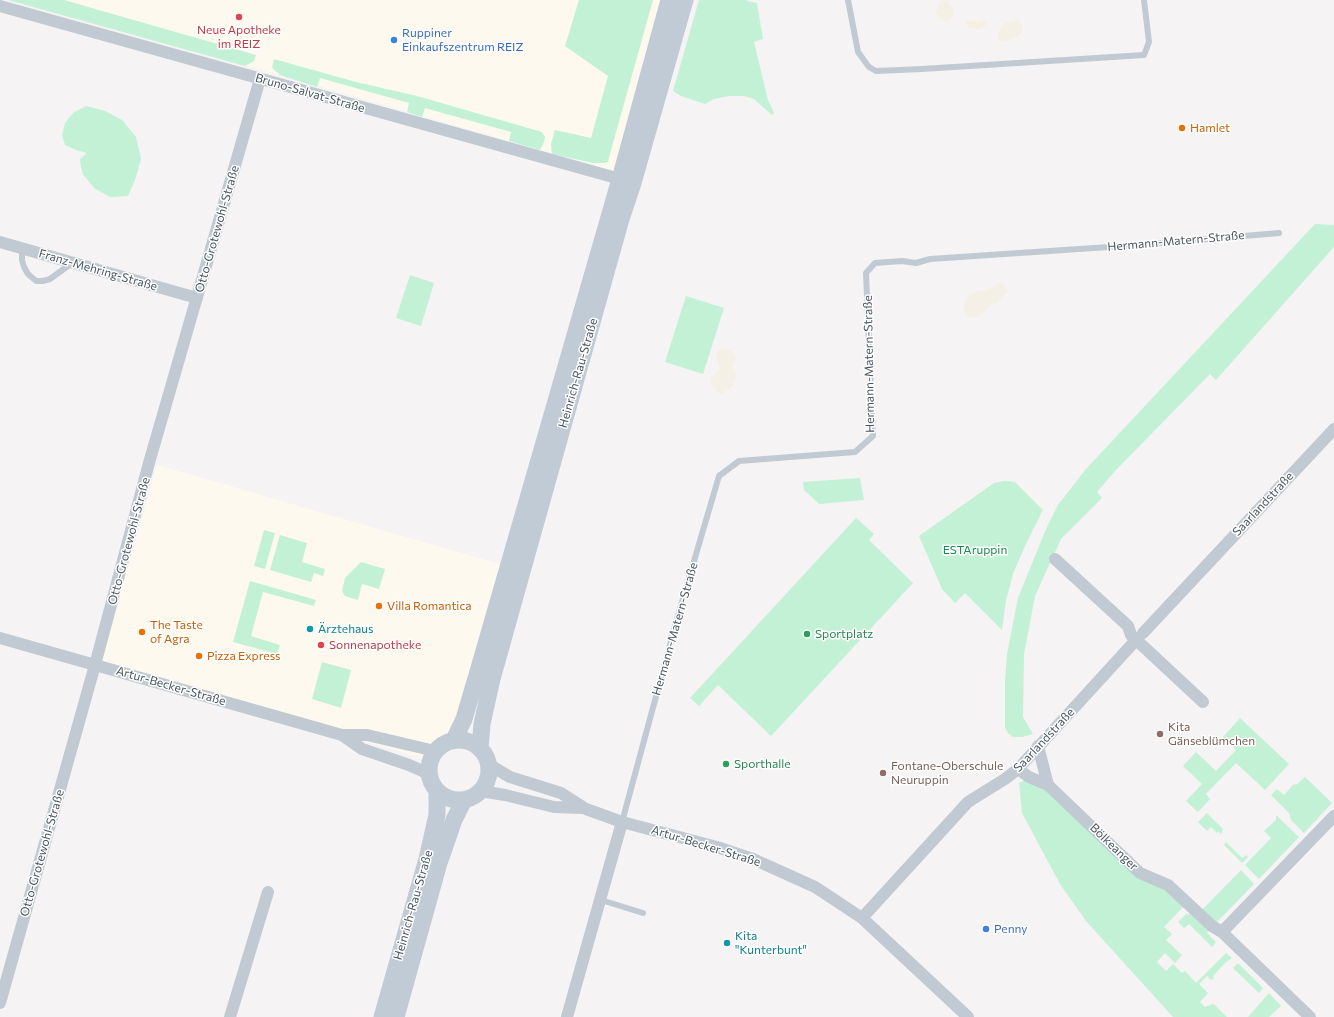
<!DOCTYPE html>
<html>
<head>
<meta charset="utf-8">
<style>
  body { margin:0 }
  canvas { display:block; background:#f5f3f3 }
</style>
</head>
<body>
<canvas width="1334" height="1017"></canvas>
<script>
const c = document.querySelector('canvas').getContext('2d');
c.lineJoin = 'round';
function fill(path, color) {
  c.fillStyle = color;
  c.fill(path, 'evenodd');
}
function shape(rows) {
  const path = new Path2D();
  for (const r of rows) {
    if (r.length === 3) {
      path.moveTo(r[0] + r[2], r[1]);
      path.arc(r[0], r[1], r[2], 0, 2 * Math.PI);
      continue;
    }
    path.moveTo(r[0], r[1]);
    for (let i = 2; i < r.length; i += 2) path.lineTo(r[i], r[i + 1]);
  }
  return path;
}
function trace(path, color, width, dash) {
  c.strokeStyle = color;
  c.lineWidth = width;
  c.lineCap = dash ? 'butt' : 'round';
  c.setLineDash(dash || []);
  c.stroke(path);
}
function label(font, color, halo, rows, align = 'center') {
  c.font = font + ' Commissioner,sans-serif';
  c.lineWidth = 3;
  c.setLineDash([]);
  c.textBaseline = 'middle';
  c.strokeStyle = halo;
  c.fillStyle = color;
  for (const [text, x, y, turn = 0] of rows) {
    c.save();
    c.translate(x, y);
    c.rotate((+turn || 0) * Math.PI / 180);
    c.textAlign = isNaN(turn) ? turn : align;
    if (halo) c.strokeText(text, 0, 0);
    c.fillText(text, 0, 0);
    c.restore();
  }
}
const commercial = shape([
  [8,0,667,0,621,173,280,75],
  [157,465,503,565,453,738,445,740,434,748,429,760,100,666]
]);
const green = shape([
  [8,0,64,0,256,55,254,61,245,66],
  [579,0,653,0,610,154,608,162,604,163,593,163,552,154,551,144,555,130,591,138,608,76,565,46],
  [699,0,747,0,747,1,757,3,763,39,754,42,768,100,774,113,772,115,754,99,744,96,729,96,714,99,705,104,681,96,673,91],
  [274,59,356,82,417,96,542,132,545,137,544,142,540,150,509,141,511,132,425,108,422,117,407,112,409,103,320,78,317,87,280,75,272,68],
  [86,106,105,111,122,120,136,137,141,159,135,180,128,196,110,197,94,188,83,174,81,167,80,159,87,153,76,150,65,145,62,135,65,123,73,113],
  [1315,224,1334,225,1334,247,1216,380,1210,374,1116,470,1097,492,1102,498,1061,539,1035,596,1024,654,1023,717,1033,734,1022,737,1013,737,1007,732,1005,727,1005,680,1007,654,1018,598,1046,529,1058,505,1086,469],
  [410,275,434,283,421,326,396,318],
  [686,296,724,308,703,374,665,362],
  [860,478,864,500,819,504,804,490,803,482],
  [1005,481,1015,482,1043,510,1026,544,1014,571,1006,600,1002,630,965,593,955,603,942,589,919,536,994,483],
  [856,518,874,534,869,540,913,583,771,736,718,685,699,706,690,698],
  [264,530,275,533,265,569,254,566],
  [280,535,307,543,302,562,325,569,323,576,314,573,311,582,270,570],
  [361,562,385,569,379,589,362,584,358,600,345,596,342,591,345,578],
  [250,581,316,600,314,606,263,592,251,636,280,645,277,654,233,642],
  [322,662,351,670,341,708,312,699],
  [1240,718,1289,764,1265,790,1236,763,1206,794,1210,799,1198,812,1186,801,1202,784,1183,766,1196,752,1216,771,1236,750,1223,737],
  [1305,777,1332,803,1304,833,1291,820,1289,813,1271,795,1277,789,1284,795,1294,784,1296,785],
  [1027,779,1048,787,1160,885,1185,905,1164,927,1172,934,1166,940,1182,955,1175,963,1165,953,1157,962,1166,971,1173,964,1182,973,1185,971,1196,983,1226,953,1232,958,1224,964,1213,976,1214,978,1211,980,1207,976,1199,984,1208,993,1200,1002,1205,1007,1213,1004,1215,1005,1227,1017,1173,1017,1086,921,1060,884,1022,813,1019,783],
  [1207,813,1223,829,1221,834,1218,831,1217,833,1211,827,1207,831,1198,822],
  [1276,815,1299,837,1259,879,1245,865,1271,838,1264,831,1276,820],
  [1226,842,1242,858,1246,855,1248,857,1242,863,1224,845],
  [1241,870,1254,884,1215,924,1201,911],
  [1192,911,1210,929,1207,933,1216,942,1212,947,1189,924,1184,928,1178,922,1187,913,1188,915],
  [1238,963,1263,988,1259,993,1233,968],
  [1269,993,1281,1006,1269,1017,1248,1017]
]);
const sand = shape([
  [943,0,949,3,954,11,952,17,947,22,940,18,936,12,939,3],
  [966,20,979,22,984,20,986,22,985,26,983,28,978,29,969,28,966,24],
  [1017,20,1023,26,1022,32,1016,38,1002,42,999,40,998,34,1001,27,1005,23],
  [998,283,1003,284,1007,289,1008,292,996,304,994,303,981,315,976,317,970,317,965,313,964,306,968,297,975,292,989,290],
  [724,349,729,350,735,355,736,359,732,366,737,374,733,386,722,394,715,390,711,386,711,379,720,368,716,356,718,350]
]);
const lane = shape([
  [848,0,858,52,869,67,876,71,922,69,1144,55,1149,42,1144,0],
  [22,248,22,260,24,267,28,274,36,281,43,281,50,279,72,263],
  [622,822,677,619,719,476,739,461,855,452,873,436,866,273,875,263,902,261,916,263,930,259,1139,245,1279,233],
  [601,900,643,913]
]);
const street = shape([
  [0,6,620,179],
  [0,242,197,298],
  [1055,559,1128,626,1131,635,1203,702],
  [1143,633,1334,429],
  [0,638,342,735,367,735,435,751],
  [342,735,362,749,409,765,429,774],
  [1038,746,1048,785,1140,873,1168,885,1212,926,1222,932],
  [488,764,510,777,561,793,586,809,622,822,717,847,753,859,815,887,862,918,968,1017],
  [1018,769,1029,777,1048,785],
  [480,791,505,795,554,807,583,808],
  [862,918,968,802,1005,779,1018,769,1136,640],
  [0,1003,95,665,149,463,260,79],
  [230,1017,268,892],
  [567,1017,622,822],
  [1310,1017,1222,932,1334,816]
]);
const secondary = shape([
  [454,740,464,719,477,675,620,179,669,0],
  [459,770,30],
  [480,749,482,724,492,679,525,561,621,219,633,183,685,0],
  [382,1017,427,859,437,815,437,791],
  [396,1017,439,863,454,820,464,800]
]);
const markers = [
  [239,17,4,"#e0444e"],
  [394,40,4,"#3f7fe0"],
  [1182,128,4,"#e8710a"],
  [379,606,4,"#e8710a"],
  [310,629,4,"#0f9aa8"],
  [142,632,4,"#e8710a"],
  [807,634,4,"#2e9e5b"],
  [321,645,4,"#e0444e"],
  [199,656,4,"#e8710a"],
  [1160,734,4,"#8d6e63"],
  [726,764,4,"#2e9e5b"],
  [883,773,4,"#8d6e63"],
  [986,929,4,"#3f7fe0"],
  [727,943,4,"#0f9aa8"]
];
const healthNames = [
  ["Neue Apotheke",239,30],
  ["im REIZ",239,44],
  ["Sonnenapotheke",329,645,"left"]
];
const shopNames = [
  ["Ruppiner",402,33],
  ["Einkaufszentrum REIZ",402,47],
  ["Penny",994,929]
];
const streetNames = [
  ["Bruno-Salvat-Straße",310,93,16],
  ["Otto-Grotewohl-Straße",217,229,-74],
  ["Hermann-Matern-Straße",1176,241,-5],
  ["Franz-Mehring-Straße",98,270,16],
  ["Hermann-Matern-Straße",869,364,-91],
  ["Heinrich-Rau-Straße",578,373,-74],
  ["Saarlandstraße",1263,504,-47],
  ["Otto-Grotewohl-Straße",129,541,-75],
  ["Hermann-Matern-Straße",675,629,-74],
  ["Artur-Becker-Straße",171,686,16],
  ["Saarlandstraße",1044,740,-47],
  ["Artur-Becker-Straße",706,846,17],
  ["Bölkeanger",1114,847,44],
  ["Otto-Grotewohl-Straße",42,853,-74],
  ["Heinrich-Rau-Straße",413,905,-74]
];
const foodNames = [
  ["Hamlet",1190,128],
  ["Villa Romantica",387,606],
  ["The Taste",150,625],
  ["of Agra",150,639],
  ["Pizza Express",207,656]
];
const parkNames = [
  ["ESTAruppin",975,550]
];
const cultureNames = [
  ["Ärztehaus",318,629],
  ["Kita",735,936],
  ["\"Kunterbunt\"",735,950]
];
const leisureNames = [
  ["Sportplatz",815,634],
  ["Sporthalle",734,764]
];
const educationNames = [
  ["Kita",1168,727],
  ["Gänseblümchen",1168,741],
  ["Fontane-Oberschule",891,766],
  ["Neuruppin",891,780]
];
fill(commercial, '#fdf9ef');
fill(green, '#c3f1d5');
fill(sand, '#f5f0e5');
trace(lane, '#c1cad2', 6);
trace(street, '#c1cad2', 12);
trace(secondary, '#c1cbd6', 17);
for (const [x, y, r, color] of markers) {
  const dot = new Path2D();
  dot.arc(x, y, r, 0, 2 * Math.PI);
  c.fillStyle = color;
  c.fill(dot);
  trace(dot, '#fff', 1.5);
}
label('12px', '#be3a42', '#fff', healthNames);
label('12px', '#366cbe', '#fff', shopNames, 'left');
label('12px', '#4a5661', '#fff', streetNames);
label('12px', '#c56008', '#fff', foodNames, 'left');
label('12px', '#17864f', '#fff', parkNames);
label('12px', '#0d838f', '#fff', cultureNames, 'left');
label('12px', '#27864d', '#fff', leisureNames, 'left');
label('12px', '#785e54', '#fff', educationNames, 'left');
</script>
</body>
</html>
